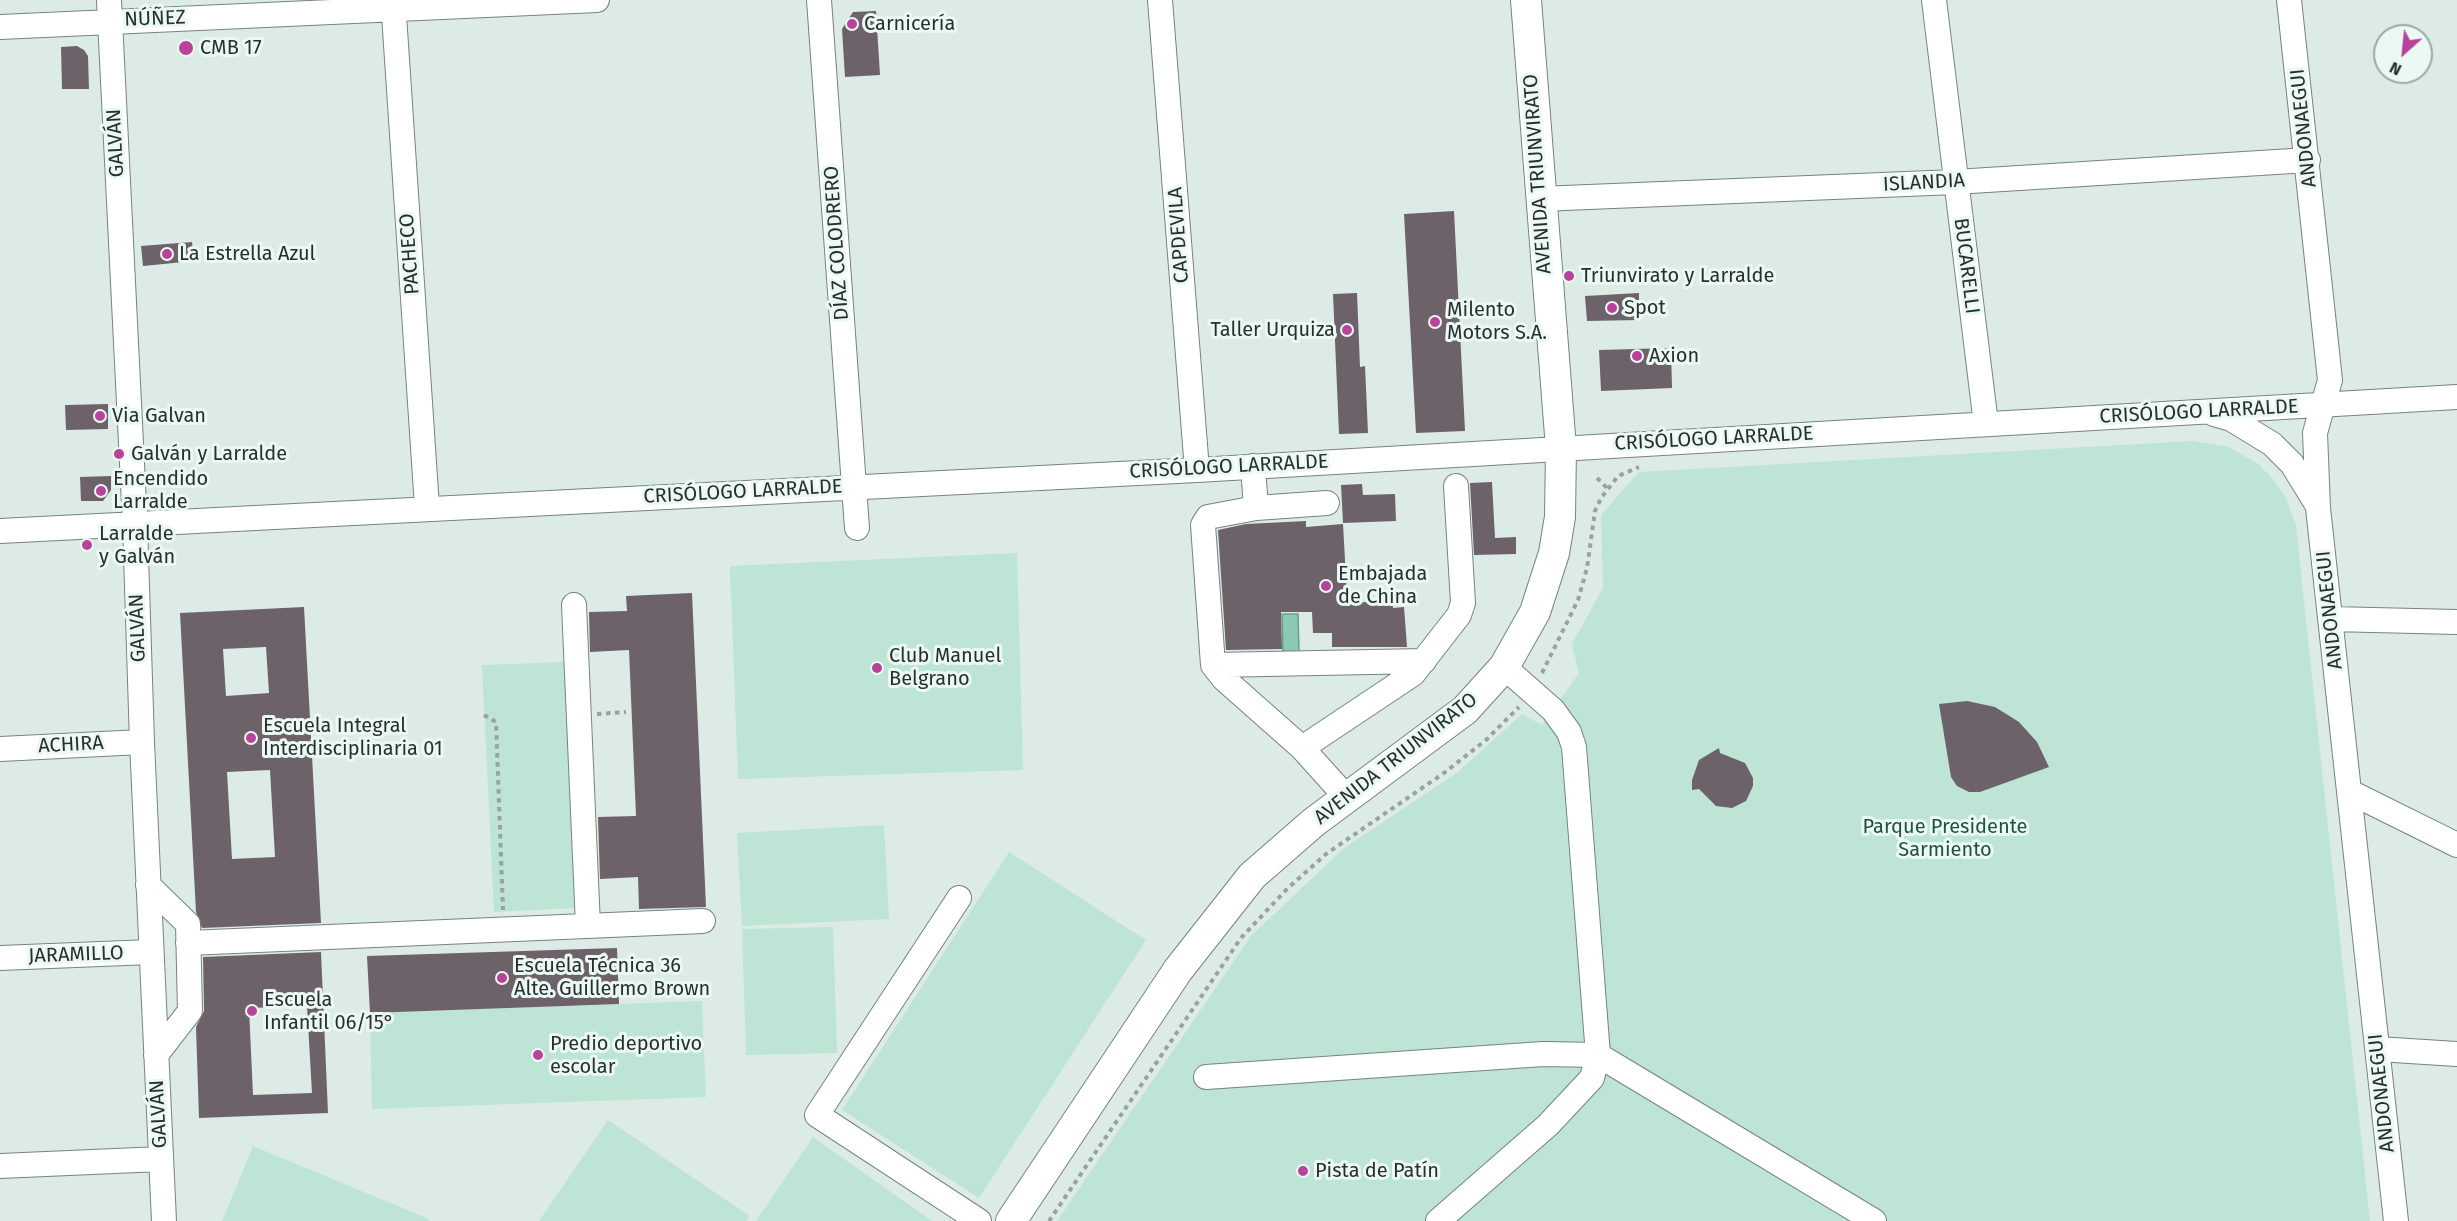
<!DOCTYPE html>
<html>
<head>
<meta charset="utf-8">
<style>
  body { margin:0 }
  #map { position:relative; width:2457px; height:1221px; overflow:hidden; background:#ddebe6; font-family:"Fira Sans",sans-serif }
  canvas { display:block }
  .north { position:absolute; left:2373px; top:24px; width:60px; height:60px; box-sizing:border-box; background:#eaf9f3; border:2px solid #9da8a4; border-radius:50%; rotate:207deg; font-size:16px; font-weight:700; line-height:24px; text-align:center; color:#2a2f2d }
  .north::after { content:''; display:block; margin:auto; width:21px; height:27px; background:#b9439a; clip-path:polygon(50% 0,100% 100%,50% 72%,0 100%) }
</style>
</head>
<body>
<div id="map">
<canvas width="2457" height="1221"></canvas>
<div class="north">N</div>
</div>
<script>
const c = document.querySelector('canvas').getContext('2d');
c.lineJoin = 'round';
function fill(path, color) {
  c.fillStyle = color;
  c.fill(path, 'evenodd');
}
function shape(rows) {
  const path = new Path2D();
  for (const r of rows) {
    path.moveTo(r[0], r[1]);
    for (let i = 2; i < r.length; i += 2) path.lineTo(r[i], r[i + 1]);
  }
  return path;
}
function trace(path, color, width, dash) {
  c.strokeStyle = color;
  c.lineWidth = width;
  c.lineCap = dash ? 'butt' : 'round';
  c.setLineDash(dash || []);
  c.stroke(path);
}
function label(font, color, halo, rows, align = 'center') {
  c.font = font + ' "Fira Sans",sans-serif';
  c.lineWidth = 6;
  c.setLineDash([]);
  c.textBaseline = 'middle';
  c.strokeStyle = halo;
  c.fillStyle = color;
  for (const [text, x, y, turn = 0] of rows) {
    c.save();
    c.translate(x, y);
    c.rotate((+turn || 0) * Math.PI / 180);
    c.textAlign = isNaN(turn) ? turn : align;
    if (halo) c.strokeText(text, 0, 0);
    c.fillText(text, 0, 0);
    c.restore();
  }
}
const green = shape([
  [2193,441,2229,447,2258,464,2273,479,2286,498,2296,526,2370,1221,1057,1221,1251,936,1343,849,1458,772,1522,714,1542,725,1579,673,1572,644,1603,588,1601,515,1639,472],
  [1017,553,1023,770,738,779,730,566],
  [564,662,576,908,494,912,482,665],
  [884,825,889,919,742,926,737,833],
  [1009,852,1146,940,979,1198,842,1110],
  [833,927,837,1053,746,1055,742,929],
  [702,1001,706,1097,372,1109,370,1013],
  [608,1120,750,1216,746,1221,539,1221],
  [813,1137,932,1221,756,1221],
  [253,1146,429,1219,429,1221,222,1221]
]);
const water = shape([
  [1282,614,1298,614,1299,653,1283,653,1282,614]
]);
const building = shape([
  [876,11,880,75,845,77,842,29,853,12],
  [77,46,84,50,88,56,89,89,62,89,61,47],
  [1454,211,1465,431,1416,433,1404,214],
  [192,242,194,261,143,266,141,246],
  [1357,293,1360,367,1365,366,1368,433,1339,434,1333,294],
  [1639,293,1639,320,1587,321,1585,296],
  [1671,348,1672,388,1601,391,1599,350],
  [108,404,108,429,66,430,65,405],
  [111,476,111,490,103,501,81,501,80,477],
  [1492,482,1495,538,1516,537,1516,554,1474,555,1470,483],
  [1362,484,1363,495,1395,494,1396,521,1343,523,1341,485],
  [1306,521,1306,527,1343,524,1347,596,1351,596,1351,603,1393,600,1393,608,1404,607,1407,647,1332,647,1332,633,1313,633,1312,612,1281,612,1282,649,1226,650,1218,530,1246,524],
  [692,593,706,907,639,909,638,877,600,879,598,817,636,816,629,650,590,652,589,612,627,611,626,596],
  [304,607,321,923,202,928,196,912,180,613],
  [266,647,269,693,226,696,223,649],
  [270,770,275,857,232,859,227,772],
  [1967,701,1995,707,2019,722,2037,742,2049,767,1980,792,1969,792,1957,786,1951,777,1939,704],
  [1719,748,1720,753,1745,763,1753,778,1753,786,1746,801,1732,808,1716,806,1699,789,1692,790,1692,780,1699,760],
  [617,948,619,1004,370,1013,367,956],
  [321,952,328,1113,199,1118,196,1027,204,1011,203,957],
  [307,1006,312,1093,253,1095,249,1008]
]);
const path = shape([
  [1597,478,1607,488],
  [1542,673,1578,600,1587,568,1595,511,1601,498,1618,476,1639,467],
  [597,714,626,712],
  [484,715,496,722,503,910],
  [1049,1221,1241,938,1287,889,1326,854,1444,773,1486,740,1519,707]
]);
const minor = shape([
  [109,0,135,524,142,742,164,1221],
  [393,0,427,507],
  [819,0,857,528],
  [1160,0,1197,470],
  [1934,0,1986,424],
  [2289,0,2330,380,2315,433,2318,508,2396,1221],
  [0,27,597,0],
  [1540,199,1955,182,2308,160],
  [2214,414,2231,419,2272,444,2292,464,2316,503],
  [1253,466,1256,508,1208,517,1203,525,1213,665,1224,679,1302,748,1413,674,1459,615,1463,603,1456,486],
  [1256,508,1327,503],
  [0,531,1197,470,2457,397],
  [574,605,588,926],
  [2331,619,2457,622],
  [1213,665,1424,661],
  [1302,748,1347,798],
  [0,749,142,742],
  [2350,792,2457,845],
  [148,885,188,924,190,1011,156,1055],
  [959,898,817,1115,979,1221],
  [188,943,703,921],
  [0,958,151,952],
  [2378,1049,2457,1054],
  [1206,1077,1543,1054,1598,1055,1874,1221],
  [0,1166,161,1159],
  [1438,1221,1548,1125,1592,1078,1598,1055,1574,747,1569,732,1553,710,1504,667]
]);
const major = shape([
  [1011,1221,1178,970,1252,876,1314,822,1465,710,1504,667,1535,612,1554,553,1560,517,1561,448,1526,0]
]);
const markers = [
  [852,24,6,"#b9439a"],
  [186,48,8,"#b9439a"],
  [167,254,6,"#b9439a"],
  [1569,276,6,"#b9439a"],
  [1612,308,6,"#b9439a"],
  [1435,322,6,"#b9439a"],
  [1347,330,6,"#b9439a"],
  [1637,356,6,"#b9439a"],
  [100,416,6,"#b9439a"],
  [119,454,6,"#b9439a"],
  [101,491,6,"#b9439a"],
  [87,545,6,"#b9439a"],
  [1326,586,6,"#b9439a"],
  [877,668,6,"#b9439a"],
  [251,738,6,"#b9439a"],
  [502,978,6,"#b9439a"],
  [252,1011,6,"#b9439a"],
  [538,1055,6,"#b9439a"],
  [1303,1171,6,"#b9439a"]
];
const streetNames = [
  ["NÚÑEZ",155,19,-2],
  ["ANDONAEGUI",2304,128,-96],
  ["GALVÁN",116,143,-93],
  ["AVENIDA TRIUNVIRATO",1538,174,-94],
  ["ISLANDIA",1924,183,-3],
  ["CAPDEVILA",1179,235,-94],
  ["DÍAZ COLODRERO",837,243,-94],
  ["PACHECO",410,254,-94],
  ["BUCARELLI",1966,266,83],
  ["CRISÓLOGO LARRALDE",2199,412,-3],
  ["CRISÓLOGO LARRALDE",1714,439,-3],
  ["CRISÓLOGO LARRALDE",1229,467,-3],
  ["CRISÓLOGO LARRALDE",743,492,-3],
  ["ANDONAEGUI",2330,610,-96],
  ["GALVÁN",138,628,-92],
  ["ACHIRA",71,745,-3],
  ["AVENIDA TRIUNVIRATO",1396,759,-38],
  ["JARAMILLO",76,955,-2],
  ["ANDONAEGUI",2382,1093,-96],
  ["GALVÁN",159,1114,-93]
];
const poiNames = [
  ["Carnicería",864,24],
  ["CMB 17",200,48],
  ["La Estrella Azul",179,254],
  ["Triunvirato y Larralde",1581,276],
  ["Spot",1624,308],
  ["Milento",1447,310],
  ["Motors S.A.",1447,333],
  ["Taller Urquiza",1335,330,"right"],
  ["Axion",1649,356],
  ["Via Galvan",112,416],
  ["Galván y Larralde",131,454],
  ["Encendido",113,479],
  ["Larralde",113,502],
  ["Larralde",99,534],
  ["y Galván",99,557],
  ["Embajada",1338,574],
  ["de China",1338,597],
  ["Club Manuel",889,656],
  ["Belgrano",889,679],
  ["Escuela Integral",263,726],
  ["Interdisciplinaria 01",263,749],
  ["Escuela Técnica 36",514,966],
  ["Alte. Guillermo Brown",514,989],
  ["Escuela",264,1000],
  ["Infantil 06/15°",264,1023],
  ["Predio deportivo",550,1044],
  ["escolar",550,1067],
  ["Pista de Patín",1315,1171]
];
const parkNames = [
  ["Parque Presidente",1945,827],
  ["Sarmiento",1945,850]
];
fill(green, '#bde4d5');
fill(water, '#8cc9b3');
trace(water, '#6f9b8b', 1.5);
fill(building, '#6d6269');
trace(minor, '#76837e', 26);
trace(major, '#76837e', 32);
trace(path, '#98a29e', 4, [4.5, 4.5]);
trace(minor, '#fff', 24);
trace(major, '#fff', 30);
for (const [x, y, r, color] of markers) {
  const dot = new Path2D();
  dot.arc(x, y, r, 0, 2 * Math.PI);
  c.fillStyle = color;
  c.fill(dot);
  trace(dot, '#eaf9f3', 2);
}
label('20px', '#2a2f2d', '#eaf9f3', streetNames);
label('20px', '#2a2f2d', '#eaf9f3', poiNames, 'left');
label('20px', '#1f5142', '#eaf9f3', parkNames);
</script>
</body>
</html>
